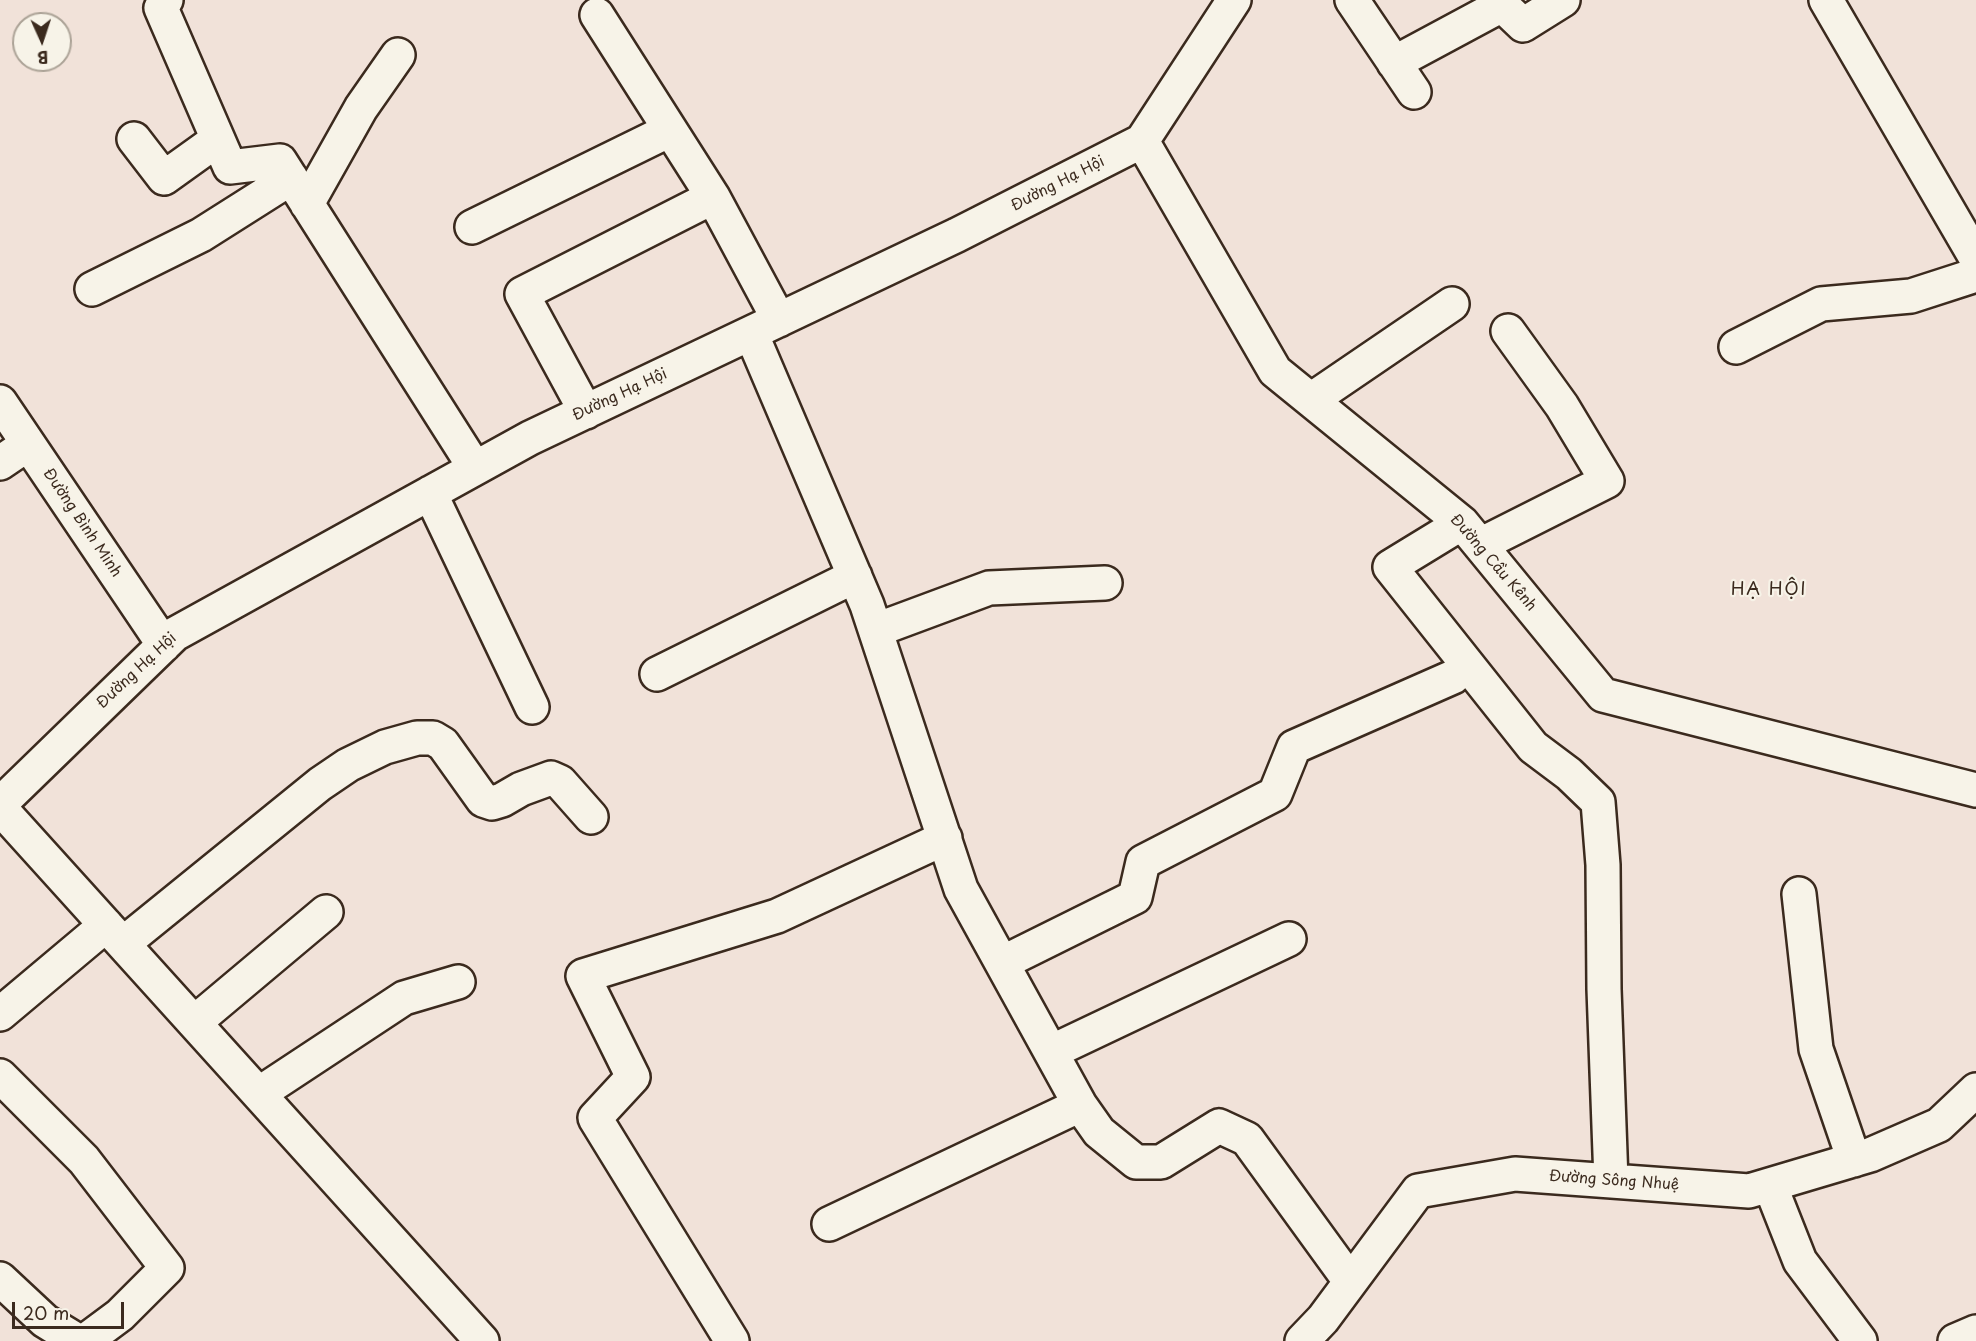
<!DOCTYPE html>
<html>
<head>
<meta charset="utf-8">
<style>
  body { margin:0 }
  #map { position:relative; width:1976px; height:1341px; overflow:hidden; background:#f1e2d9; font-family:"Playpen Sans",sans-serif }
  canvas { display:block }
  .north { position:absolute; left:12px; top:12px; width:60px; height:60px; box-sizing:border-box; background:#f7f3e8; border:2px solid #aca397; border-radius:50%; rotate:177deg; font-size:16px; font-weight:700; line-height:24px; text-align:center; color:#3b2a1e }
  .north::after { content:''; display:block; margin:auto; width:21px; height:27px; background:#3b2a1e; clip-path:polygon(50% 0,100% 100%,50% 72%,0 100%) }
  .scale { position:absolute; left:12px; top:1302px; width:112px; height:27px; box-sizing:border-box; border:3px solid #3b2a1e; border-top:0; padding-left:8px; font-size:18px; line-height:21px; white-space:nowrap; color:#3b2a1e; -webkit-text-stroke:4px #f7f3e8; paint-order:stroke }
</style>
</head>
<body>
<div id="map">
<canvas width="1976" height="1341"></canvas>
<div class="north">B</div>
<div class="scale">20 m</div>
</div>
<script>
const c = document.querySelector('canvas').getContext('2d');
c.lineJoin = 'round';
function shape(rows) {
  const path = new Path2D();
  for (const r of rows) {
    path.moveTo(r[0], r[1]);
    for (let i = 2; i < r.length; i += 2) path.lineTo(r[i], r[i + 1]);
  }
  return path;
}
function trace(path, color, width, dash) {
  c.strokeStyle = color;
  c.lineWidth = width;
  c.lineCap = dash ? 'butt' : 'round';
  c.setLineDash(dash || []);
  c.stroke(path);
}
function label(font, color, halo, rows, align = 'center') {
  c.font = font + ' "Playpen Sans",sans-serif';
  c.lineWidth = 4.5;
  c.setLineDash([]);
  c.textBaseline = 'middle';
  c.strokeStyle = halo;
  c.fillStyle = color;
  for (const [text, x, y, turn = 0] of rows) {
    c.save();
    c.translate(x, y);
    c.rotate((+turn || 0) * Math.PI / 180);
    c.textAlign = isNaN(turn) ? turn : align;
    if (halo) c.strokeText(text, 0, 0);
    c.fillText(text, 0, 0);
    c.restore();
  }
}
const minor = shape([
  [166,0,161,8,230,167,280,161,475,468],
  [1352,0,1414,92],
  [1826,0,1976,258],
  [597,15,713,197,779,320],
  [1394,63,1502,5,1523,25,1563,0],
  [134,139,164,178,217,140],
  [1142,141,1275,371,1462,523,1603,695,1976,790],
  [307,204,361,108,398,55],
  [472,227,670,130],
  [92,289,201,235,291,178],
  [751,333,867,605,961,889,1080,1105,1099,1132,1136,1162,1161,1162,1219,1126,1247,1139,1350,1281],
  [1736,347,1821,304,1911,296,1976,275],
  [1311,400,1452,304],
  [0,402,164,645],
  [586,412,522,294,713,197],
  [0,463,28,444],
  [430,493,532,707],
  [1462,523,1390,567,1533,747,1569,774,1598,802,1603,865,1604,989,1611,1181],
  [1480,545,1607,481,1562,406,1508,331],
  [876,630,989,588,1105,583],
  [657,674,855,576],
  [0,804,175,634,530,438,957,235,1142,141,1234,0],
  [0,808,482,1341],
  [1799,894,1816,1049,1854,1160],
  [124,943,320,784,348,765,385,747,417,738,433,738,443,744,483,800,492,803,502,800,521,789,551,778,560,782,591,817],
  [1002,963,1135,897,1143,862,1275,794,1294,747,1453,677],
  [0,1014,106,925],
  [195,1022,326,912],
  [1051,1052,1289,939],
  [0,1076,84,1160,167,1268,120,1315,85,1341],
  [260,1093,404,998,458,982],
  [1770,1185,1800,1261,1860,1341],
  [829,1224,1080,1105],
  [0,1279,45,1321,78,1341],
  [732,1341,595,1118,633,1077,583,976,777,916,945,838],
  [1302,1341,1323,1319,1418,1191,1515,1174,1749,1191,1870,1155,1939,1125,1976,1090],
  [1955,1341,1976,1332]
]);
const streetNames = [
  ["Đường Hạ Hội",1058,184,-27],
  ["Đường Hạ Hội",620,395,-25],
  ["Đường Bình Minh",82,523,56],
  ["Đường Cầu Kênh",1493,563,49],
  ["Đường Hạ Hội",137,671,-43],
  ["Đường Sông Nhuệ",1614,1181,4]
];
const quarterNames = [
  ["HẠ HỘI",1769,590]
];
trace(minor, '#3b2a1e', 38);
trace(minor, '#f7f3e8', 33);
label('15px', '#3b2a1e', '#f7f3e8', streetNames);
c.letterSpacing = '1.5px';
label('18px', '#3b2a1e', '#f7f3e8', quarterNames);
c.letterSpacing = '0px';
</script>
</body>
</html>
